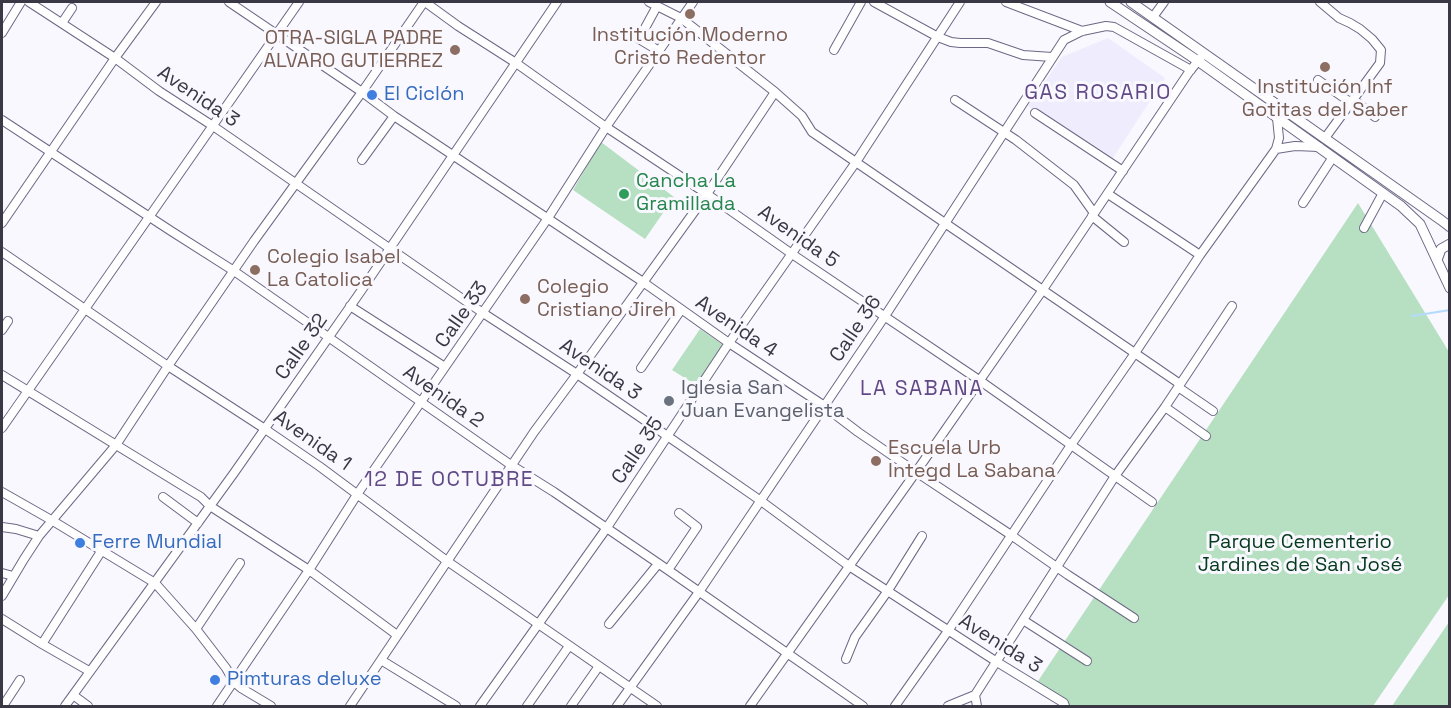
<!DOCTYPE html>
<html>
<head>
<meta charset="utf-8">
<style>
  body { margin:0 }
  #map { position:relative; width:1451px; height:708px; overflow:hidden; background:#f9f8ff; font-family:"Space Grotesk",sans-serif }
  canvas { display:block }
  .frame { position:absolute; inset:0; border:3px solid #3a3845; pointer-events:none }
</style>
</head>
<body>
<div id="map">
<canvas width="1451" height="708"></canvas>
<div class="frame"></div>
</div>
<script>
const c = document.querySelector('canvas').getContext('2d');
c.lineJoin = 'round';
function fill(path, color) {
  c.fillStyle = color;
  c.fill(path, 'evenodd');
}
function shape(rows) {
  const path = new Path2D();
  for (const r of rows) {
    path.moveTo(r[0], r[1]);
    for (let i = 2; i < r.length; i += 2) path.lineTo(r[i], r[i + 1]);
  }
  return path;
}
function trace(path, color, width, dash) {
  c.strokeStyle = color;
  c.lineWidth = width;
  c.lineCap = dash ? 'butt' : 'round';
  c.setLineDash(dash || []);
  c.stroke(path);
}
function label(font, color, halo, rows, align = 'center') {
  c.font = font + ' "Space Grotesk",sans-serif';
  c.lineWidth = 6;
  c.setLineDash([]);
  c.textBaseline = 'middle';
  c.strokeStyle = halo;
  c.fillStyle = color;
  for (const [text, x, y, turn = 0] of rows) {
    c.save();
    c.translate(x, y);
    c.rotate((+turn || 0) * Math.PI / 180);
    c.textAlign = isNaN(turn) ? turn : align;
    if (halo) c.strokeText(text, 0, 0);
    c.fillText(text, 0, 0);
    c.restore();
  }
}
const built = shape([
  [1108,38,1165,78,1109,164,1028,106,1062,57]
]);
const green = shape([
  [601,142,674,197,645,239,573,190],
  [1358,203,1449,352,1449,595,1373,706,1069,706,1034,687],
  [700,329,723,345,696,385,672,370],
  [1449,622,1449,706,1392,706]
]);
const stream = shape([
  [1412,316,1450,310]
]);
const minor = shape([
  [29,2,115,58,159,91,213,126,483,313,577,374,637,415,761,501,849,566,997,662,1064,703,1065,706],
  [229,2,362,92,394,116,643,282,729,343,820,403,858,432,916,472,1011,535,1068,575,1134,618],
  [425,2,458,26,516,63,606,127,707,194,792,254,979,380,1152,502],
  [649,2,681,18,775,92,802,116,812,132,1180,384],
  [874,2,938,37,951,42,960,43,988,43,1023,55,1052,57],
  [1006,2,1082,31],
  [1320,2,1339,18,1350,23,1360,29,1372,39,1381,50,1380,63,1325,138],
  [657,6,639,39,659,51],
  [1153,17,1164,2],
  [62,23,72,8],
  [2,33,21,2],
  [834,50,861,2],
  [1318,80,1350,102],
  [1353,99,1375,117],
  [955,100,1016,140,1074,185,1094,213],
  [1035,113,1123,171],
  [2,120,171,231,234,271,511,465,554,492,668,570,863,706],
  [1276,149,1295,146,1319,147],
  [362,160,394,116],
  [1108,194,1200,255],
  [1303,203,1333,157],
  [1092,216,1124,242],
  [2,223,115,58,156,2],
  [1364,228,1383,193],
  [2,252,168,366,265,429,319,466,447,561,657,706],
  [350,306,445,367],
  [2,330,8,321],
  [641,368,681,310],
  [2,375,201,497,210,506,309,570,397,635],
  [1178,387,1213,411],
  [1165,407,1206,436],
  [2,428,299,2],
  [2,492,53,521,155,583,196,629,226,668,234,682,241,688,271,706],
  [163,497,198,523],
  [2,527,16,529,39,536],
  [668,570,697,527,679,513],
  [2,573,13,576],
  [2,596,24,559,39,536,116,445,168,366,254,241,362,92,424,2],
  [2,619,42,644,89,671],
  [1023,620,1087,661],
  [609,624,658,564],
  [196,629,240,563],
  [42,644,102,550],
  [846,659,855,637,887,592,922,536],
  [381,660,456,706],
  [73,695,88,706],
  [975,695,977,706],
  [3,706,20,680],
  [65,706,234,473,361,291,557,2],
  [217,706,309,570,358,493,548,218,606,127,693,2],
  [350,706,534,432,577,374,707,194,775,92],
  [480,706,606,529,729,343,856,162,960,2],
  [527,706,569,646],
  [571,706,599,666],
  [617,706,699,592,885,316,1064,40,1082,31,1106,26,1114,27,1191,70],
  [750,706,916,472,1042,291,1189,72,1202,56],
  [895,706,948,631,1071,445,1135,353,1200,255,1276,149,1279,138,1277,118],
  [948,706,975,695,1115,476,1165,407,1232,306]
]);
const major = shape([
  [1110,2,1198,61,1401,206,1420,224,1450,288],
  [1131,2,1441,220,1450,227],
  [1437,260,1441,249,1450,244]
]);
const markers = [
  [690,14,6,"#8d6e63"],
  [455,50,6,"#8d6e63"],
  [1325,67,6,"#8d6e63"],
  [372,95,6,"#3f7fe0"],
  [624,194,6,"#2e9e5b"],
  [255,270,6,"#8d6e63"],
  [525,299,6,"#8d6e63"],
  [669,401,6,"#6b7280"],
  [876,461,6,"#8d6e63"],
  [80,543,6,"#3f7fe0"],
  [215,680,6,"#3f7fe0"]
];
const educationNames = [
  ["Institución Moderno",690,36,"center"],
  ["Cristo Redentor",690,59,"center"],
  ["OTRA-SIGLA PADRE",443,39,"right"],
  ["ALVARO GUTIERREZ",443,62,"right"],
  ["Institución Inf",1325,88,"center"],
  ["Gotitas del Saber",1325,111,"center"],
  ["Colegio Isabel",267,258],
  ["La Catolica",267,281],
  ["Colegio",537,288],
  ["Cristiano Jireh",537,311],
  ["Escuela Urb",888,449],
  ["Integd La Sabana",888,472]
];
const shopNames = [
  ["El Ciclón",384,95],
  ["Ferre Mundial",92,543],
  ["Pimturas deluxe",227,680]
];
const streetNames = [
  ["Avenida 3",198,97,34],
  ["Avenida 5",798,237,35],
  ["Calle 33",462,315,-55],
  ["Avenida 4",736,327,34],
  ["Calle 36",856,329,-56],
  ["Calle 32",302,347,-55],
  ["Avenida 3",600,370,34],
  ["Avenida 2",443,397,35],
  ["Avenida 1",312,441,35],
  ["Calle 35",638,451,-56],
  ["Avenida 3",1000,644,32]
];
const leisureNames = [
  ["Cancha La",636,182],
  ["Gramillada",636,205]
];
const worshipNames = [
  ["Iglesia San",681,389],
  ["Juan Evangelista",681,412]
];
const parkNames = [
  ["Parque Cementerio",1300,543],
  ["Jardines de San José",1300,566]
];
const neighbourhoodNames = [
  ["GAS ROSARIO",1098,93],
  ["LA SABANA",922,389],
  ["12 DE OCTUBRE",449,480]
];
fill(built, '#efecfd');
fill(green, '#b6e0c1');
trace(stream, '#b4dafd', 2);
trace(minor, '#6d6885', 10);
trace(major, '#6d6885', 11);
trace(minor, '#fff', 8);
trace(major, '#fff', 9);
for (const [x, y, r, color] of markers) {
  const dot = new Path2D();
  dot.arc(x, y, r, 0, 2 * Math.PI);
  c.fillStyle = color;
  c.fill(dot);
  trace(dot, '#f9f8ff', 2);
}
label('20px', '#785e54', '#f9f8ff', educationNames, 'left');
label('20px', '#366cbe', '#f9f8ff', shopNames, 'left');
label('20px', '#3a3845', '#f9f8ff', streetNames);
label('20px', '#27864d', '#f9f8ff', leisureNames, 'left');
label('20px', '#5b616d', '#f9f8ff', worshipNames, 'left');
label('20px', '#053a1c', '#f9f8ff', parkNames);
c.letterSpacing = '1.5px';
label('21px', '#614987', '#f9f8ff', neighbourhoodNames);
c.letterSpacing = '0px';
</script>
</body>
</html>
